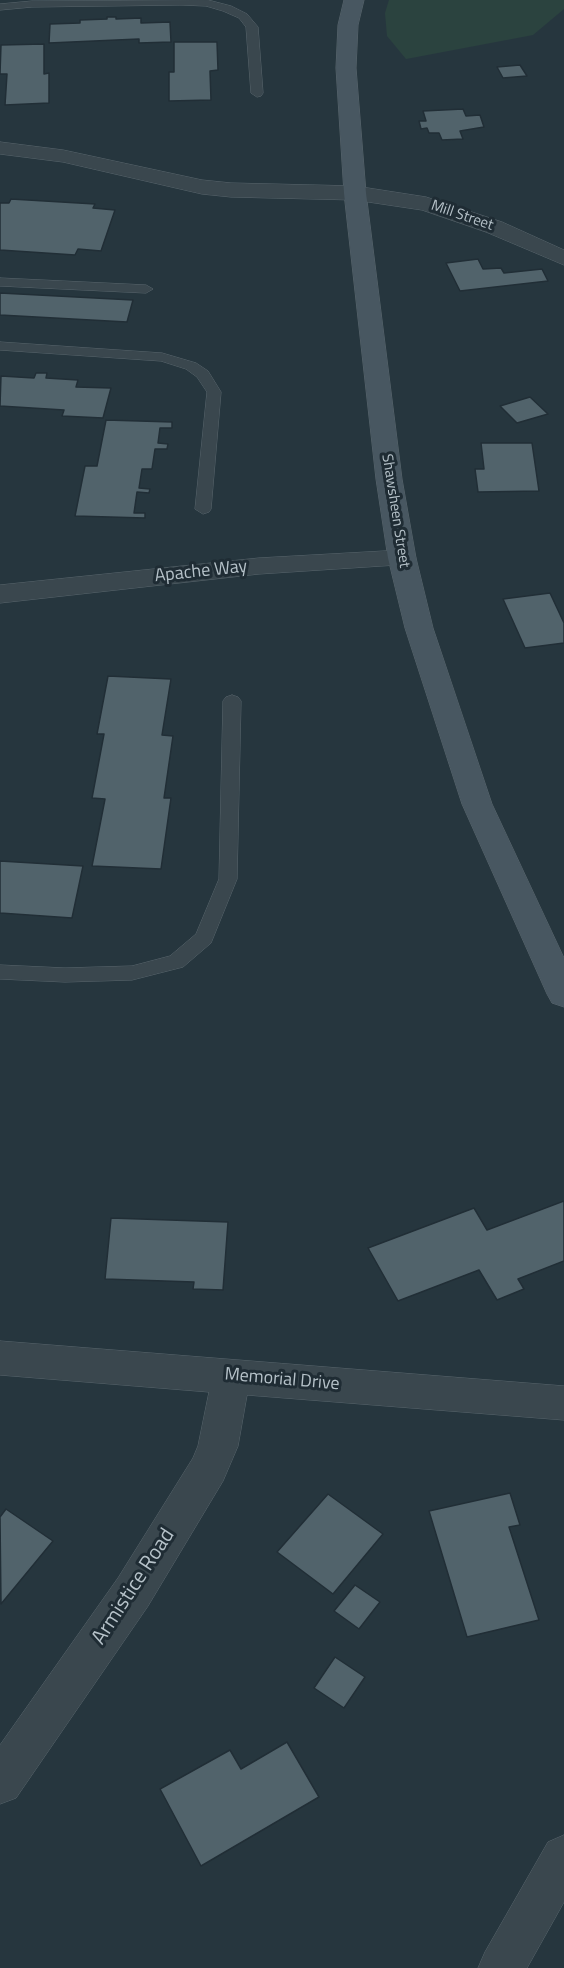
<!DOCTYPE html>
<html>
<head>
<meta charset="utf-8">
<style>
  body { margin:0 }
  canvas { display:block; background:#26363e }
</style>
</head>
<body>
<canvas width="564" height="1968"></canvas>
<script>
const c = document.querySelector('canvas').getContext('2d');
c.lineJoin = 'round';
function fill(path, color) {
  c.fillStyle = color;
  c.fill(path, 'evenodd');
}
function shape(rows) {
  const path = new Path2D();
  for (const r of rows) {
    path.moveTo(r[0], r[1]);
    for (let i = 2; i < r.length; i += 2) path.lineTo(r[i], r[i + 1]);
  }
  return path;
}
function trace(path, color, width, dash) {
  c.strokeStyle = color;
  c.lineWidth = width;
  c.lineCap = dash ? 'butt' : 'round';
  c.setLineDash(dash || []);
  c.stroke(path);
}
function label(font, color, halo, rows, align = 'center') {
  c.font = font + ' "Titillium Web",sans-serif';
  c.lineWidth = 6;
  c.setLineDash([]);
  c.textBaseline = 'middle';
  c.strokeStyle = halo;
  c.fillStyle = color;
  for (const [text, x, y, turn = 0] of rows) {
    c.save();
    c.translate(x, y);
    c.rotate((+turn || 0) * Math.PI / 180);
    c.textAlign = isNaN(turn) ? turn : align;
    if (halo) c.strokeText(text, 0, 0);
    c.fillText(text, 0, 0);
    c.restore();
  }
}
const green = shape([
  [389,0,564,0,564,9,533,35,406,59,387,36,385,13]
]);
const building = shape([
  [107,17,116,17,116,19,141,18,141,23,170,22,171,42,139,43,139,39,49,43,50,24,80,23,80,20,107,19,107,17],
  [174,42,217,42,218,70,210,71,211,100,169,101,169,72,174,72,174,42],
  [44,44,44,74,49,73,49,103,5,105,7,74,0,74,1,45,44,44],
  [520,65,527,76,503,78,497,67,520,65],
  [463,109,466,116,480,115,484,127,460,131,463,139,442,140,439,133,429,133,427,128,421,129,419,121,426,121,423,111,463,109],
  [11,199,95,204,93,208,115,210,101,251,78,249,75,255,0,250,0,203,9,203,11,199],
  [478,259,483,269,501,268,504,273,542,269,548,281,460,291,446,263,478,259],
  [0,293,133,300,127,322,0,315,0,293],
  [36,373,47,373,46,378,78,380,76,387,111,388,103,418,62,416,64,410,0,406,1,376,34,378,36,373],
  [530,397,548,414,517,423,500,406,530,397],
  [106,420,172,422,172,428,160,428,158,443,168,444,167,449,155,449,152,469,142,469,139,488,150,489,149,493,137,492,134,513,145,513,145,518,75,516,85,466,97,466,106,420],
  [481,443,532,443,539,491,478,492,475,469,484,469,481,443],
  [550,593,564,623,564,643,525,648,503,599,550,593],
  [108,676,171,679,162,735,173,736,164,798,171,798,161,869,92,866,105,799,92,798,104,734,97,734,108,676],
  [0,861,83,866,72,918,0,913,0,861],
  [564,1201,564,1261,518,1279,524,1289,497,1300,479,1270,398,1301,368,1248,474,1208,487,1230,564,1201],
  [111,1218,228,1222,223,1290,193,1289,194,1282,105,1279,111,1218],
  [510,1493,520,1525,509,1527,539,1620,467,1637,429,1511,510,1493],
  [328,1494,383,1534,333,1594,277,1552,328,1494],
  [6,1509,53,1541,1,1604,0,1517,6,1509],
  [355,1585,380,1602,359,1629,334,1611,355,1585],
  [335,1657,365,1677,344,1708,314,1688,335,1657],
  [287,1742,319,1797,201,1866,160,1789,230,1750,241,1769,287,1742]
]);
const service = shape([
  [208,0,231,6,247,14,258,27,263,93,261,96,257,97,251,93,246,27,239,18,223,11,206,6,181,5,32,7,0,10,0,4,32,1,208,0],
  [0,278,146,285,153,289,146,293,0,286,0,278],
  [0,342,162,353,196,363,208,371,221,392,211,509,209,512,203,514,195,509,207,392,197,377,186,369,161,361,0,350,0,342],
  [232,695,238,697,241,701,237,879,211,943,183,967,132,980,65,982,0,979,0,965,65,968,132,966,170,956,196,934,219,879,223,701,226,697,232,695]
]);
const minor = shape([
  [0,142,63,150,202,180,231,183,355,186,426,197,502,222,564,250,564,265,486,232,422,210,355,200,231,197,202,194,63,162,0,154,0,142],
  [402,550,412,552,416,558,412,564,259,574,0,603,0,585,259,558,402,550],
  [0,1341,564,1386,564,1420,247,1395,238,1446,223,1481,148,1606,16,1798,0,1804,0,1745,118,1578,193,1458,198,1446,209,1392,0,1375,0,1341],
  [564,1835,564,1902,527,1968,478,1968,485,1952,548,1842,564,1835]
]);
const secondary = shape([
  [344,0,364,0,358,25,356,68,366,193,402,479,416,558,433,628,492,804,564,958,564,1007,552,1003,547,994,462,804,405,628,388,558,376,479,344,193,336,68,338,25,344,0]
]);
const farStreetnames = [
  ["Mill Street",462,216,19],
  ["Shawsheen Street",395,511,81]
];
const streetNames = [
  ["Apache Way",201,572,-6],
  ["Memorial Drive",282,1380,5]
];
const nearStreetnames = [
  ["Armistice Road",134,1587,-57]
];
fill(green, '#2b433f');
fill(building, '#51636b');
trace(building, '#212e36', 1.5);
trace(service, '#58656c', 1);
trace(minor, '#58656c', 1);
trace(secondary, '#58656c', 1);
fill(service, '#3a474e');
fill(minor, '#3a474e');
fill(secondary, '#485761');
label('15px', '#b6c2c9', '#1f2c34', farStreetnames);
label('18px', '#b6c2c9', '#1f2c34', streetNames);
label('21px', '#b6c2c9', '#1f2c34', nearStreetnames);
</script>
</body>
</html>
